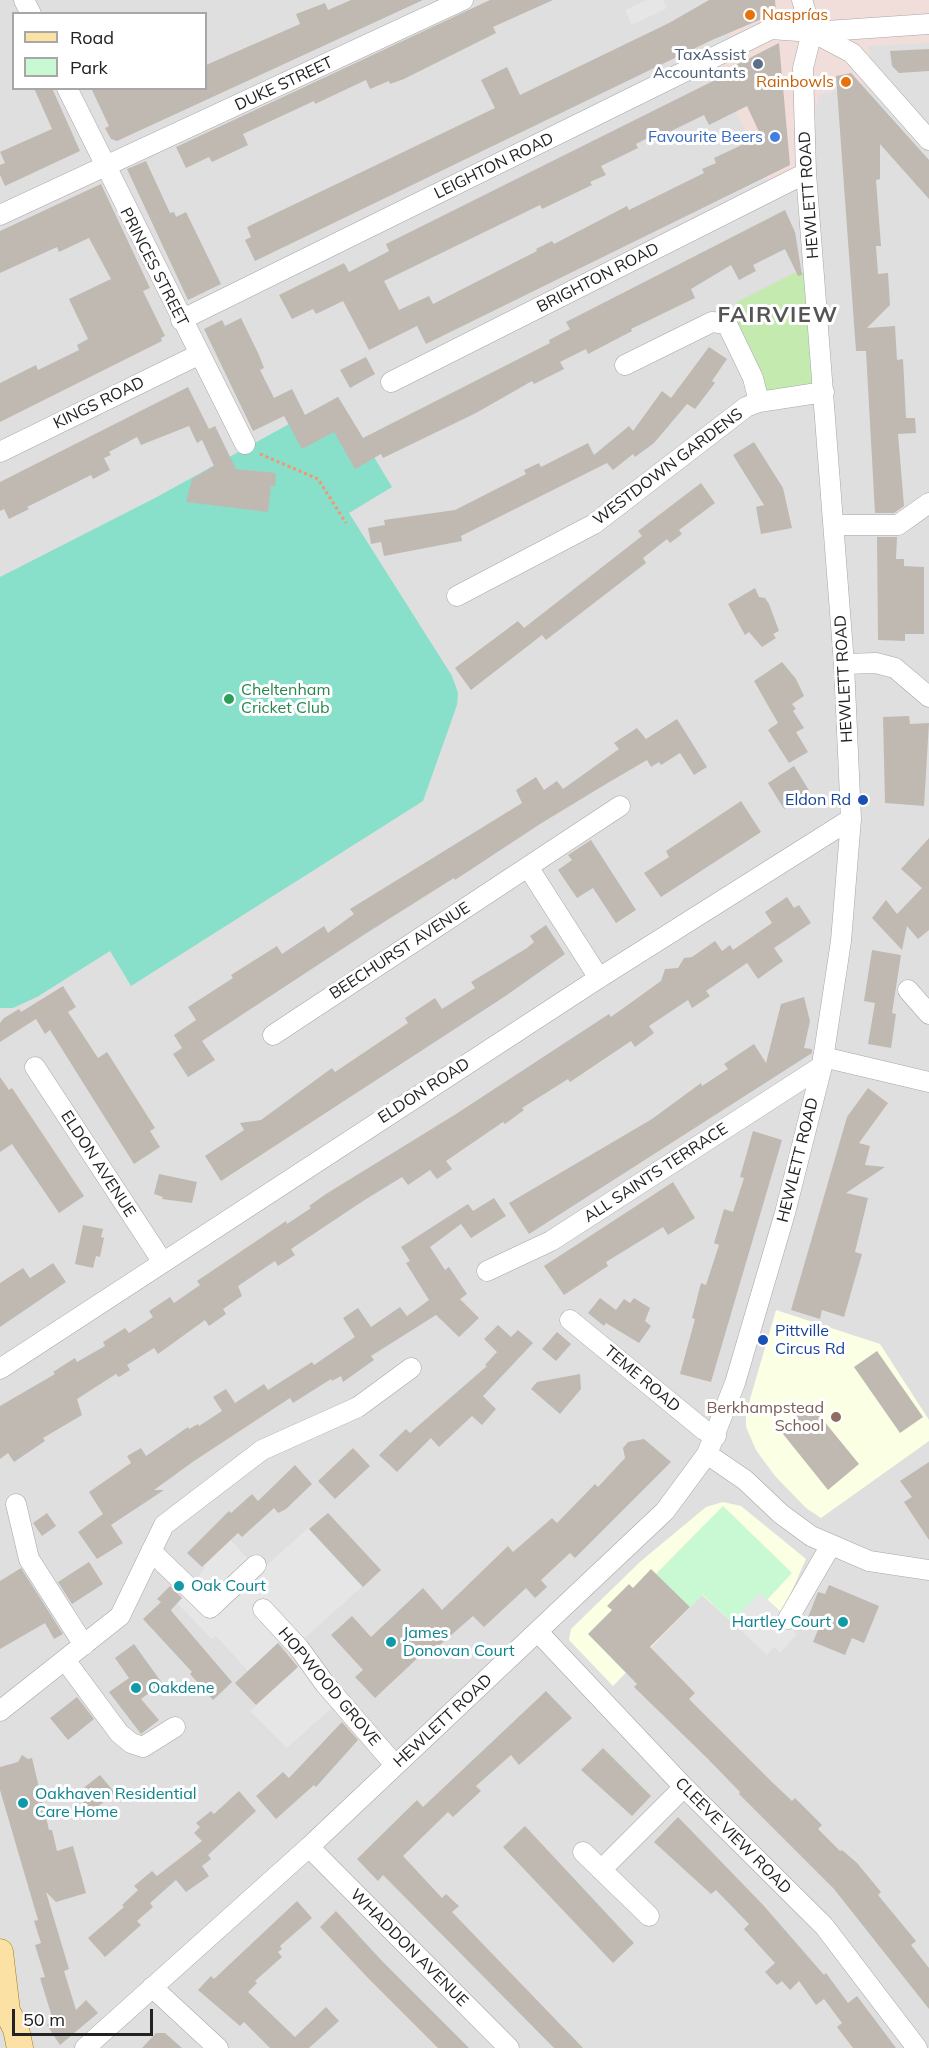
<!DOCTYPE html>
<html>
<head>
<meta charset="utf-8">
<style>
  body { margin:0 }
  #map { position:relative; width:929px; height:2048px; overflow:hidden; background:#f2f0e9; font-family:Mulish,sans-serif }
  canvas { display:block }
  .legend { position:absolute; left:12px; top:12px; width:195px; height:78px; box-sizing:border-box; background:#fff; border:2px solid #a7a7a7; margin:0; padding:8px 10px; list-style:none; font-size:18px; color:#222 }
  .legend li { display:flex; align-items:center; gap:12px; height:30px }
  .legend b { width:30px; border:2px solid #a7a7a7 }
  .scale { position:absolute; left:12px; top:2009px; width:141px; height:27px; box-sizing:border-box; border:3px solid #222; border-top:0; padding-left:8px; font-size:18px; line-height:21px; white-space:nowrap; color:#222; -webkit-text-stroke:4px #fff; paint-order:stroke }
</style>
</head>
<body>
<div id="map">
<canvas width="929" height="2048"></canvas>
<ul class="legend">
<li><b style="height:8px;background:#fbe2a4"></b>Road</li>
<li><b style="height:16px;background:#c8f9d3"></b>Park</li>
</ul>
<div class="scale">50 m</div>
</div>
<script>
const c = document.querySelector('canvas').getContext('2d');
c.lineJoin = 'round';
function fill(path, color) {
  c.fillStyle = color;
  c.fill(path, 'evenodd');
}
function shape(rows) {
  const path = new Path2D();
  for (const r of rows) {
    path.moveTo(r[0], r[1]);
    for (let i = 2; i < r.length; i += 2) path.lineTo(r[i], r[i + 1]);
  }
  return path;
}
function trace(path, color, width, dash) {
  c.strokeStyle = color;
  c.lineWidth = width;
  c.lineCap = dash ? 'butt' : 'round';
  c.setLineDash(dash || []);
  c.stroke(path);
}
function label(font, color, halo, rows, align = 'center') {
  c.font = font + ' Mulish,sans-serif';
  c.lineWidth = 6;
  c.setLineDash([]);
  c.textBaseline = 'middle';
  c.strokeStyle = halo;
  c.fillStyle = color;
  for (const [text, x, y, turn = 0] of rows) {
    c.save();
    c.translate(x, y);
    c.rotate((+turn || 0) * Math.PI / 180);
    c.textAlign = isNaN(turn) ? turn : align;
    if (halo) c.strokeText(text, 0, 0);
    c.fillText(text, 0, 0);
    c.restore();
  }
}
const residential = shape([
  [0,0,929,0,929,2048,0,2048],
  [14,14,206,14,206,88,14,88]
]);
const commercial = shape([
  [718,0,929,0,929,43,868,46,873,81,819,95,803,166,770,185,714,64,733,42]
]);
const education = shape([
  [776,1310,880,1344,929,1420,929,1441,821,1518,806,1508,775,1476,756,1450,746,1427,746,1413],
  [723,1502,741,1506,806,1559,782,1613,760,1593,732,1622,702,1595,613,1686,569,1640,571,1629,641,1561,706,1507]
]);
const grass = shape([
  [798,271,814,276,824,392,759,402,727,324,737,302]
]);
const park = shape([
  [723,1506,792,1573,767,1600,760,1593,732,1622,703,1595,690,1607,656,1574]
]);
const pitch = shape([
  [338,397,392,487,349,513,452,676,458,693,457,705,423,801,131,986,110,951,37,997,13,1008,0,1008,0,577,155,498]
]);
const parking = shape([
  [647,0,663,0,667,8,632,25,625,10],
  [308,1528,363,1586,292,1649,282,1639,248,1671,216,1636,212,1639,177,1603,205,1568,203,1566,230,1539,248,1559,255,1553,266,1566],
  [760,1593,793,1624,791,1628,797,1634,780,1653,774,1647,767,1655,732,1622],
  [298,1666,334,1706,287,1748,250,1711]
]);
const building = shape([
  [351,0,423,0,117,141,111,139,105,128,109,126,91,88,206,88,206,65,300,24,296,14,325,3,328,10],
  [490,0,553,0,493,27,496,33,404,79,390,84,389,81,370,89,366,80,315,104,314,101,243,134,248,145,212,162,209,157,186,168,176,147],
  [709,0,775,0,776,13,712,40,255,261,245,240,251,237,247,227,495,108,481,80,507,67,520,95,669,23],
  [779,43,790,165,426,344,417,326,369,350,343,301,316,314,313,309,292,319,279,295,344,263,349,272,389,251,386,244,713,81,738,68,736,65],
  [747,106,761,136,714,158,716,163,702,169,704,173,629,210,627,206,554,244,552,241,536,249,537,251,433,304,429,296,399,310,384,281,540,205,542,209,592,185,590,182,606,175,601,166,638,148,636,144,661,131,663,135,704,115,709,125],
  [929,49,929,71,899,73,892,66,890,51],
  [851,73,929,160,929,199,880,144,880,179,876,180,881,246,876,246,878,274,888,273,890,305,867,328,895,326,897,360,903,359,906,418,915,418,916,433,898,434,904,506,894,513,875,513,866,351,856,351,836,76],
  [34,88,52,88,80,151,5,186,0,175,0,165,5,163,0,152,52,129],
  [146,161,170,213,174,212,176,217,186,212,221,284,188,300,127,169],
  [101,184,150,288,143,291,165,336,161,338,162,341,0,422,0,383,36,365,38,370,79,350,77,345,88,339,69,299,111,279,89,238,59,252,57,247,0,273,0,231],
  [785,210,795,232,802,275,798,276,785,249,753,265,756,271,739,280,731,265,691,289,695,298,631,329,632,331,588,354,586,349,560,362,564,369,534,384,532,381,476,413,383,458,381,454,355,469,334,432,302,449,284,416,253,431,204,329,222,320,225,326,241,318,259,355,264,368,260,370,274,398,292,389,305,415,338,397,363,438,550,343,549,340,570,329,566,322],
  [709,347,727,359,712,381,715,383,695,409,687,404,654,443,635,457,633,454,613,470,607,463,461,536,462,541,384,556,381,542,371,544,368,528,385,525,384,520,455,510,526,474,524,470,539,463,541,467,588,443,594,455,629,426,633,431,662,391,671,398],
  [366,357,375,374,350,388,340,370],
  [188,387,209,429,215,426,236,469,276,473,275,486,271,486,268,512,186,502,192,479,214,466,202,440,197,443,189,426,141,445,137,437,109,452,111,455,104,458,110,470,93,479,91,475,27,507,29,509,9,519,4,509,0,511,0,482],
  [754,442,783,488,792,528,761,534,756,507,764,505,733,455],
  [701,483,715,503,679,530,682,534,670,543,667,539,643,558,646,563,546,640,542,635,471,690,455,668,518,621,524,628,642,536,638,531],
  [877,537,897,537,896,559,904,559,904,566,924,567,924,634,905,634,905,641,878,640],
  [755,588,759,597,765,598,769,604,779,631,773,634,776,638,762,647,749,632,745,635,728,604],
  [782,662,796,679,804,696,792,704,796,709,793,711,804,728,796,732,808,752,789,763,768,730,778,723,754,681],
  [909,716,910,724,929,723,924,806,885,803,883,717],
  [677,719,707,767,694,775,680,753,661,765,659,762,651,767,647,760,606,784,540,824,455,880,454,878,365,934,202,1041,215,1060,188,1077,173,1054,182,1048,174,1035,196,1020,188,1007,233,978,231,975,277,946,282,954,324,926,328,933,354,914,350,909,522,803,516,790,536,777,544,790,557,781,563,789,619,749,614,743,637,728,646,739],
  [794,766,810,792,784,809,768,783],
  [741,801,761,832,661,897,644,873,669,857,666,851],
  [929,838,929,930,918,939,907,926,902,950,872,918,886,900,897,914,922,888,901,869],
  [591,840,636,910,616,923,593,888,577,898,558,870,572,860,568,855],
  [787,897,794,908,799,905,811,923,774,948,783,961,758,979,747,963,706,991,710,996,692,1008,688,1000,649,1026,654,1033,635,1047,631,1041,570,1082,568,1079,522,1108,524,1110,505,1124,503,1122,446,1161,452,1169,437,1179,430,1170,408,1185,402,1177,363,1201,291,1249,295,1255,278,1266,275,1261,238,1286,242,1296,223,1309,226,1314,209,1326,205,1320,158,1354,154,1348,127,1365,130,1370,119,1377,116,1374,77,1399,82,1415,43,1438,45,1441,14,1462,8,1453,0,1459,0,1406,55,1374,53,1372,75,1358,77,1362,105,1346,103,1342,125,1328,129,1333,153,1317,149,1311,170,1297,174,1303,200,1285,197,1281,286,1221,287,1224,311,1208,309,1206,326,1194,456,1114,609,1014,611,1017,661,981,665,969,678,968,684,958,692,957,715,941,722,951,730,945,733,950,772,923,765,912],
  [546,925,565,954,504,997,221,1181,205,1156,244,1130,240,1123,261,1120,332,1068,335,1072,408,1023,405,1018,435,998,442,1009,475,988,471,982,527,948,534,942,530,936],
  [872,950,901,955,892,1013,896,1014,891,1048,868,1044,875,1003,864,1001],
  [63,986,76,1007,68,1012,98,1058,107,1052,155,1128,150,1131,160,1147,134,1164,50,1030,45,1034,36,1019,0,1042,0,1023,4,1018,19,1009,21,1012],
  [804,997,810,1021,804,1048,812,1049,812,1053,529,1234,509,1203,652,1119,701,1083,702,1086,728,1069,724,1064,754,1044,766,1063,781,1004],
  [0,1077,9,1090,12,1088,84,1196,59,1213,12,1144,0,1152],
  [868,1088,888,1103,859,1143,870,1146,865,1165,885,1167,846,1193,868,1198,855,1252,862,1254,844,1317,822,1310,820,1319,791,1310,847,1117],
  [753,1131,782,1140,711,1382,680,1374,695,1319,692,1318,701,1283,706,1285,719,1245,714,1243,724,1209,733,1212,744,1178,740,1177],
  [159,1174,197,1182,192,1203,162,1199,163,1197,154,1194],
  [673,1182,695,1218,668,1235,663,1227,606,1262,608,1266,564,1295,544,1266],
  [494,1198,506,1216,471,1238,461,1224,430,1247,445,1270,449,1267,467,1294,460,1299,479,1318,459,1337,436,1315,371,1356,374,1360,343,1382,341,1376,332,1381,331,1379,293,1403,290,1398,194,1461,154,1490,164,1490,111,1525,123,1543,97,1559,78,1532,103,1514,89,1492,131,1463,127,1456,141,1448,146,1456,188,1427,189,1429,198,1424,199,1426,222,1411,213,1397,226,1389,235,1403,264,1384,268,1390,312,1362,314,1365,355,1337,343,1318,358,1308,371,1327,400,1307,407,1316,429,1300,406,1263,410,1261,401,1247,468,1204,473,1211],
  [83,1225,103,1229,101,1237,104,1238,100,1257,96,1256,93,1268,75,1264],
  [53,1263,66,1282,0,1327,0,1283,23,1268,30,1278],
  [600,1298,616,1310,624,1299,630,1303,634,1298,650,1308,645,1321,651,1326,639,1343,606,1323,604,1326,588,1313],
  [498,1325,511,1337,518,1330,533,1343,483,1396,496,1409,482,1425,472,1416,439,1447,431,1438,397,1472,379,1455,406,1429,410,1433,487,1366,485,1365,497,1352,484,1339],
  [557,1332,571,1344,556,1361,542,1349],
  [877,1351,923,1417,900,1433,854,1367],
  [580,1374,581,1389,560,1414,531,1389,537,1382],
  [810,1404,859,1464,828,1490,779,1429],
  [644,1439,671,1462,575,1558,570,1553,541,1580,547,1587,535,1598,526,1588,484,1627,473,1616,426,1657,423,1653,375,1698,355,1677,363,1670,331,1635,352,1616,371,1637,423,1588,442,1610,508,1546,513,1552,552,1518,557,1523,595,1484,598,1487,625,1458,623,1448,628,1442],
  [353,1448,370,1466,335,1499,318,1481],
  [929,1462,929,1540,904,1502,912,1497,900,1481],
  [295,1465,312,1484,286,1509,278,1513,274,1508,242,1537,238,1533,202,1567,187,1553,229,1511,231,1513,252,1494,258,1501],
  [47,1513,56,1526,42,1536,33,1523],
  [328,1513,381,1570,363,1587,309,1529],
  [89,1562,103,1584,72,1604,58,1582],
  [21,1568,63,1634,54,1639,45,1623,0,1649,0,1581],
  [651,1569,690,1607,650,1647,695,1693,689,1699,773,1783,792,1801,795,1798,822,1825,818,1829,840,1851,842,1850,857,1863,881,1892,878,1895,916,1941,911,1945,929,1968,929,2009,834,1889,739,1794,740,1792,708,1759,634,1687,637,1684,588,1634,612,1610,607,1606,629,1584,633,1588],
  [829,1585,879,1606,864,1643,852,1638,845,1655,813,1642,820,1625,807,1620,818,1592,825,1594],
  [170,1586,182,1598,171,1610,173,1613,232,1682,213,1700,190,1674,192,1672,143,1619,161,1602,157,1599],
  [278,1643,298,1667,256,1705,235,1683],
  [134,1644,162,1683,141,1699,159,1720,141,1734,109,1692,129,1678,115,1658],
  [546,1691,572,1718,519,1765,511,1755,476,1786,481,1791,453,1817,448,1812,403,1856,442,1898,446,1894,459,1906,452,1912,583,2048,554,2048,383,1875,378,1881,357,1859,417,1800,423,1807],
  [77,1697,94,1719,68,1740,50,1718],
  [342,1722,358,1740,316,1787,314,1785,276,1819,256,1796,283,1772,289,1778],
  [603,1748,651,1796,632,1816,581,1770],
  [22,1755,28,1759,32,1758,49,1830,52,1830,57,1851,73,1846,86,1893,56,1902,46,1892,69,1969,64,1971,76,2010,86,2000,98,2013,60,2045,47,2025,53,2020,40,1978,45,1977,35,1945,41,1943,34,1921,38,1920,0,1790,0,1767,18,1762],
  [100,1775,115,1793,91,1812,76,1794],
  [239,1791,256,1811,208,1855,211,1859,202,1866,209,1876,186,1892,176,1880,150,1903,153,1907,137,1921,141,1925,105,1957,88,1938,124,1907,122,1905,138,1890,134,1886,152,1871,157,1876,202,1841,194,1833,200,1827,196,1823,211,1811,214,1814],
  [678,1817,764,1906,824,1975,826,1973,848,2003,857,1996,896,2048,853,2048,837,2027,842,2023,824,1999,816,2005,799,1981,790,1990,782,1981,777,1985,765,1972,775,1963,744,1929,749,1924,716,1890,711,1894,654,1842],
  [525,1826,634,1943,613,1963,503,1847],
  [297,1901,312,1918,280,1946,282,1949,278,1952,282,1957,255,1981,257,1983,248,1992,295,2037,326,2007,339,2021,309,2048,270,2048,244,2022,240,2026,198,1990,211,1976,214,1979],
  [336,1911,382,1961,469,2048,438,2048,368,1978,320,1927],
  [156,2033,165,2033,182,2048,142,2048]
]);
const path = shape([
  [260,454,318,479,346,523]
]);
const minor = shape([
  [24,0,31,14],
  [814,33,852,53,929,140],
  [67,88,245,444],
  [0,215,463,0],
  [181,320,771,29,812,32,929,24],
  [625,365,712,322,727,324,753,378,759,402],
  [391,382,806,173],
  [0,452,198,355],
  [834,525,898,525,929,503],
  [457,596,594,524,746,407,759,402,824,392],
  [844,664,876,663,895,668,929,697],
  [528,867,599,978],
  [908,990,929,1014],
  [273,1035,620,806],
  [823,1057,929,1082],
  [35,1067,162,1261],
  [487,1271,551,1241,822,1066],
  [570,1320,704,1430,716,1436],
  [0,1369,599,978,851,819],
  [707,1454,745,1480,781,1514,811,1536,869,1561,929,1570],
  [16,1504,29,1559,84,1645],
  [151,1551,210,1608,256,1565],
  [263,1609,299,1648,325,1684,395,1765],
  [788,1619,831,1545],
  [538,1632,684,1787,824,1926,917,2048],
  [65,1660,119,1733,131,1743,143,1747,175,1727],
  [0,1711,120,1616,164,1525,262,1450,358,1407,411,1368],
  [309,1847,509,2048],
  [583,1852,649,1916],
  [601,1870,684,1787],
  [152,1987,218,2048],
  [85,2048,309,1847,665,1511,707,1454,735,1383,785,1213,822,1066,841,941,851,819,844,664,806,173,803,68,812,32,802,0]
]);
const major = shape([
  [0,1952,7,2011,16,2029,20,2048]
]);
const markers = [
  [750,15,6,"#e8710a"],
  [758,64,6,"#5c6f8a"],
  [846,82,6,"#e8710a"],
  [775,137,6,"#3f7fe0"],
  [229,699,6,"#2e9e5b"],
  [863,800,6,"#1a4fb4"],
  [763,1340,6,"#1a4fb4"],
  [836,1417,6,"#8d6e63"],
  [179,1586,6,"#0f9aa8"],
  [843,1622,6,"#0f9aa8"],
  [391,1642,6,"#0f9aa8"],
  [136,1688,6,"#0f9aa8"],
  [23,1803,6,"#0f9aa8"]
];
const foodNames = [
  ["Nasprías",762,15],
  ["Rainbowls",834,82,"right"]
];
const serviceNames = [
  ["TaxAssist",746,55],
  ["Accountants",746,73]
];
const streetNames = [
  ["DUKE STREET",284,84,-25],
  ["LEIGHTON ROAD",494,166,-26],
  ["HEWLETT ROAD",809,195,-94],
  ["PRINCES STREET",154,267,63],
  ["BRIGHTON ROAD",598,278,-27],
  ["KINGS ROAD",99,403,-26],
  ["WESTDOWN GARDENS",668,467,-37],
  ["HEWLETT ROAD",844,679,-93],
  ["BEECHURST AVENUE",400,951,-33],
  ["ELDON ROAD",424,1091,-33],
  ["HEWLETT ROAD",798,1160,-76],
  ["ELDON AVENUE",98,1164,57],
  ["ALL SAINTS TERRACE",656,1173,-33],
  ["TEME ROAD",642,1379,40],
  ["HOPWOOD GROVE",329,1687,50],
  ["HEWLETT ROAD",443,1721,-43],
  ["CLEEVE VIEW ROAD",733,1836,45],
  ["WHADDON AVENUE",409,1948,45]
];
const shopNames = [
  ["Favourite Beers",763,137]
];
const leisureNames = [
  ["Cheltenham",241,690],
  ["Cricket Club",241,708]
];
const transitNames = [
  ["Eldon Rd",851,800],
  ["Pittville",775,1331,"left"],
  ["Circus Rd",775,1349,"left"]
];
const educationNames = [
  ["Berkhampstead",824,1408],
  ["School",824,1426]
];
const cultureNames = [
  ["Oak Court",191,1586],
  ["Hartley Court",831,1622,"right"],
  ["James",403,1633],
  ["Donovan Court",403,1651],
  ["Oakdene",148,1688],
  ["Oakhaven Residential",35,1794],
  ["Care Home",35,1812]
];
const districtNames = [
  ["FAIRVIEW",778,315]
];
fill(residential, '#e0dfdf');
fill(commercial, '#f1ddd9');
fill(education, '#fbffe4');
fill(grass, '#c4eab0');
fill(park, '#c8f9d3');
fill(pitch, '#88dfca');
fill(parking, '#e6e6e6');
fill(building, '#bfb9b2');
trace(minor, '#a6a6a6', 21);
trace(major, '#9d8002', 27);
trace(path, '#f89473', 3, [3, 3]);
trace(minor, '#fff', 20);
trace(major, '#fbe2a4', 26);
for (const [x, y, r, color] of markers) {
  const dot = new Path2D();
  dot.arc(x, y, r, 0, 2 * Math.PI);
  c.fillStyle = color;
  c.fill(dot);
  trace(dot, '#fff', 2);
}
label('16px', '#c56008', '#fff', foodNames, 'left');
label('16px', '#4e5e75', '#fff', serviceNames, 'right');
label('16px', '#222', '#fff', streetNames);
label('16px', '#366cbe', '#fff', shopNames, 'right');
label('16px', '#27864d', '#fff', leisureNames, 'left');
label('16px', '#164399', '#fff', transitNames, 'right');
label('16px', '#785e54', '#fff', educationNames, 'right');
label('16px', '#0d838f', '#fff', cultureNames, 'left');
c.letterSpacing = '1.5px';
label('bold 22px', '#555', '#fff', districtNames);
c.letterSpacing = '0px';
</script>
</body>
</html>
